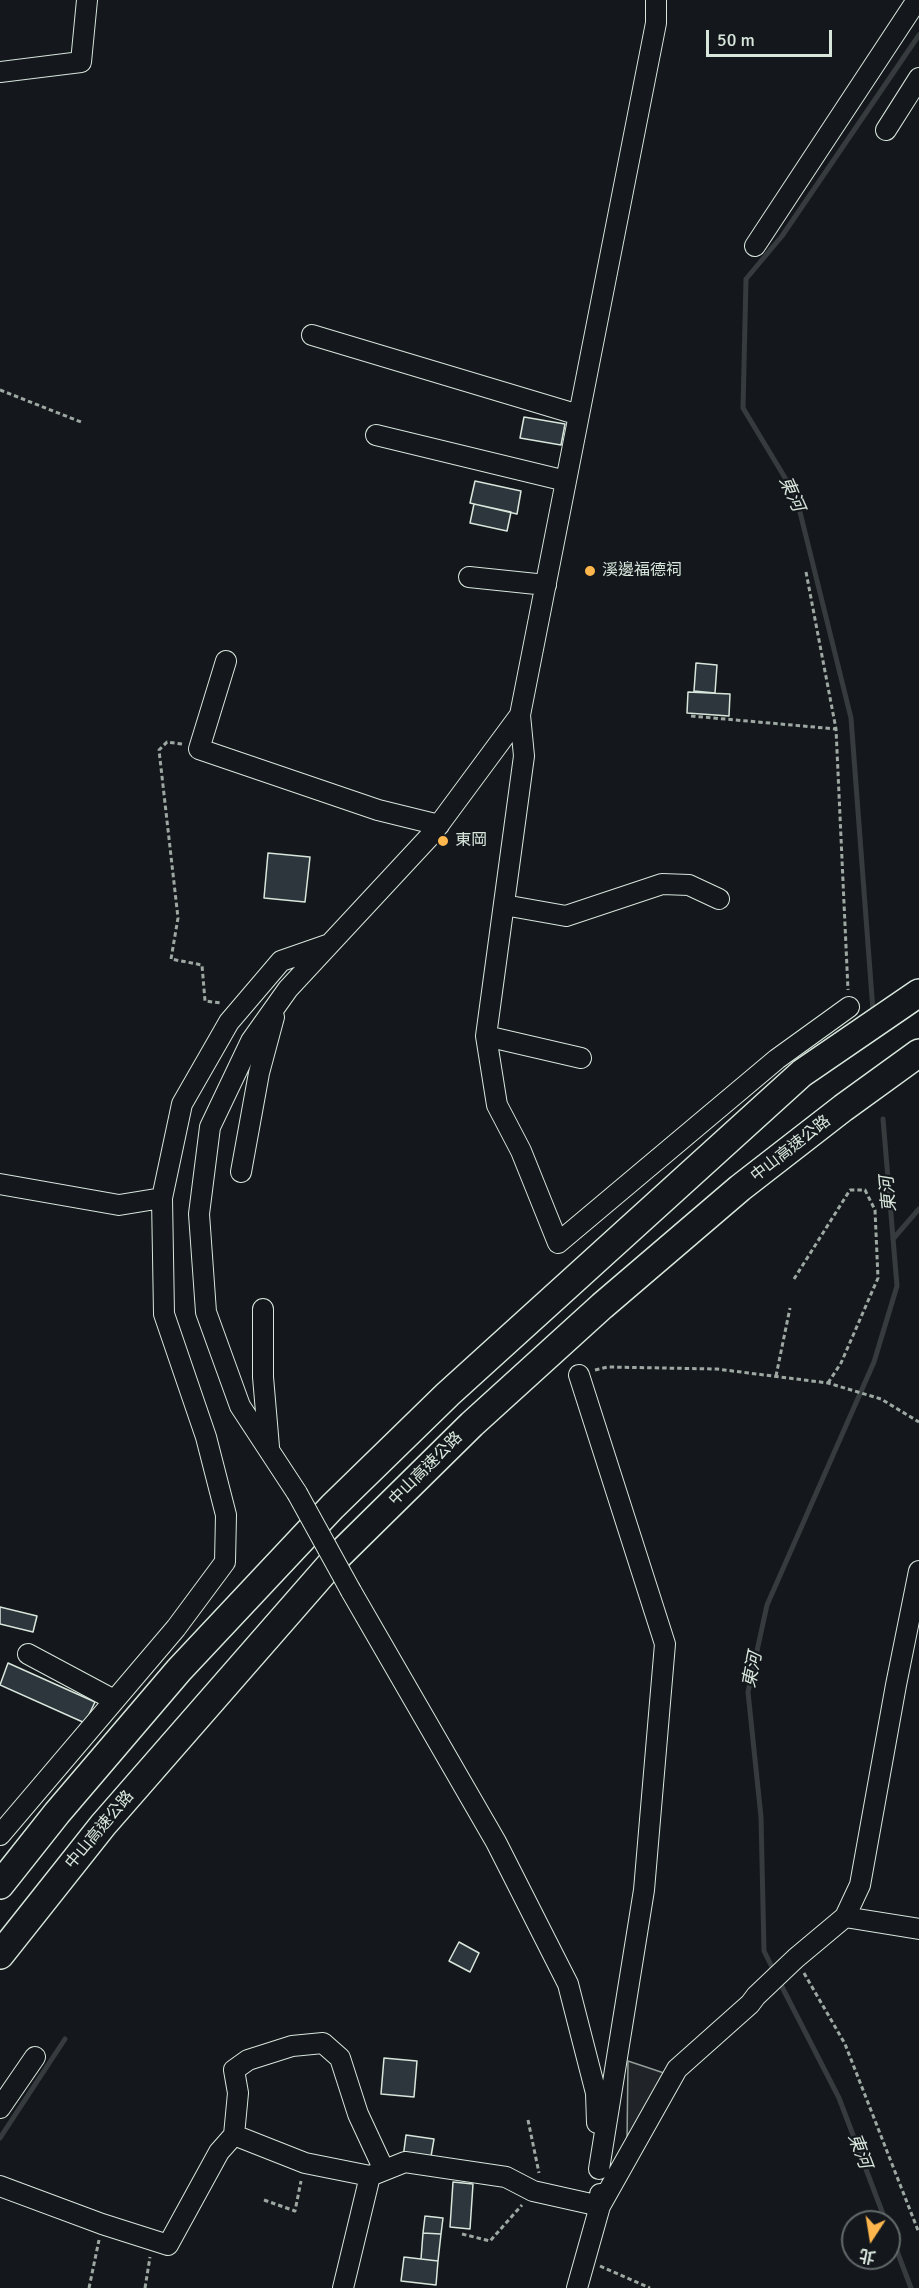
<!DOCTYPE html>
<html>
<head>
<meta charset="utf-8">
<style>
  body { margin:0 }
  #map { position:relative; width:919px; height:2288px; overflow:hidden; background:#14181c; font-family:Signika,"Noto Sans TC",sans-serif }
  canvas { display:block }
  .north { position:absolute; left:841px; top:2210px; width:60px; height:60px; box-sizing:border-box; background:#14181c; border:2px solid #626a69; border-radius:50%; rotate:192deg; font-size:16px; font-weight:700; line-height:24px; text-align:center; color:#d8e6dc }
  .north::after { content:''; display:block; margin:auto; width:21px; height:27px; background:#ffb74d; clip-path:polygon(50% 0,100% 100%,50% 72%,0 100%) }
  .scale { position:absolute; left:706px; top:30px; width:126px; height:27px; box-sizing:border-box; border:3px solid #d8e6dc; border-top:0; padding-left:8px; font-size:18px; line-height:21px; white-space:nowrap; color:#d8e6dc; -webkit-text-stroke:4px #14181c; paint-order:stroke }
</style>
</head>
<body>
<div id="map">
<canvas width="919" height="2288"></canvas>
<div class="north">北</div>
<div class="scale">50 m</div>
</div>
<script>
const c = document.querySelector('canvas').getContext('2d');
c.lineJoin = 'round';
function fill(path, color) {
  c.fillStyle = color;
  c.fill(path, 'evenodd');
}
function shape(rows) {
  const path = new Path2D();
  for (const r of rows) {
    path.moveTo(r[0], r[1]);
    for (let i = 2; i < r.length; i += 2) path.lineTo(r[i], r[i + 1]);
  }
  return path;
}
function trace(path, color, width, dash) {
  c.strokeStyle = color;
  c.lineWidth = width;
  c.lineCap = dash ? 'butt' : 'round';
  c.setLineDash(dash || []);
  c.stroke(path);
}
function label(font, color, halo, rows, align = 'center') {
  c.font = font + ' Signika,"Noto Sans TC",sans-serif';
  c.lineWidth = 4.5;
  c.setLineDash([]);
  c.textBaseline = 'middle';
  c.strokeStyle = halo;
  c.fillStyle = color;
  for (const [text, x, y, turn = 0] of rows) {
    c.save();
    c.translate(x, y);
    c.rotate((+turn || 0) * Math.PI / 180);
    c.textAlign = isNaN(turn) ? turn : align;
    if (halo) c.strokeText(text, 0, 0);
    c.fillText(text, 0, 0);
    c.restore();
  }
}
const green = shape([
  [628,2061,664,2073,627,2142,628,2061]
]);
const stream = shape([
  [873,1011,851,718,796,496,743,408,746,279,782,236,919,35],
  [893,1239,919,1209],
  [775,1973,764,1951,761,1817,748,1692,767,1605,874,1362,897,1286,883,1119],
  [779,1981,839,2098,886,2222],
  [0,2138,65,2039],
  [889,2230,911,2288]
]);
const building = shape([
  [524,417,565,424,561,445,520,438,524,417],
  [475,481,521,491,517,514,470,503,475,481],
  [474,504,511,512,507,531,470,523,474,504],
  [696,663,717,665,715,693,694,691,696,663],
  [688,692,730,694,729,716,687,713,688,692],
  [268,853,310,857,305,902,264,898,268,853],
  [0,1607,37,1616,33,1632,0,1624,0,1607],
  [8,1663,95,1702,85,1723,0,1685,8,1663],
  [459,1942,479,1953,470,1972,449,1961,459,1942],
  [384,2058,417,2061,414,2097,381,2094,384,2058],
  [406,2135,434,2139,430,2162,403,2158,406,2135],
  [453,2182,473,2184,470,2229,450,2227,453,2182],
  [425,2216,443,2218,441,2234,423,2233,425,2216],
  [423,2233,441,2234,438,2261,421,2259,423,2233],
  [404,2257,438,2261,436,2285,401,2281,404,2257]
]);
const path = shape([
  [0,390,81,422],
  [806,572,836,729,848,990],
  [691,716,836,729],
  [182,744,167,742,159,750,178,918,171,959,202,965,205,1001,221,1003],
  [794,1279,850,1190,865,1190,875,1210,878,1278,841,1363,828,1383],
  [595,1370,608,1367,717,1369,828,1383,881,1399,919,1422],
  [776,1376,790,1308],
  [804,1973,845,2044,919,2233],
  [528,2120,539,2173],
  [264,2200,295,2211,301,2181],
  [462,2234,490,2241,522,2205],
  [600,2266,650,2288],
  [89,2288,99,2240],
  [145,2288,150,2257]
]);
const minor = shape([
  [0,72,81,62,87,0],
  [886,130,919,78],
  [755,246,917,0],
  [312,335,579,415],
  [376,435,566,481],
  [469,577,546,585],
  [226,661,199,749,378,810,439,825],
  [520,715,524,756,486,1036,497,1105,521,1151,558,1243,777,1059,849,1007],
  [504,905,566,916,662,884,689,885,719,899],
  [486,1036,581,1058],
  [241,1172,259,1073,274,1017],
  [0,1184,119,1205,162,1198],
  [263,1309,263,1377,269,1447],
  [579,1375,665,1644,644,1890,599,2169],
  [297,1493,240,1406,206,1312,199,1214,210,1127,251,1041,288,989,432,834,520,715,656,23,656,0],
  [351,1591,496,1842,568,1984,596,2093,597,2123],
  [28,1654,114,1700],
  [0,1835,176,1628,225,1562,226,1515,206,1437,164,1314,162,1198,182,1104,229,1022,281,961,327,945],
  [845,1917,919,1929],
  [0,2108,35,2057],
  [234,2135,238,2093,234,2070,248,2060,292,2046,323,2043,340,2058,358,2114,384,2170],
  [0,2186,102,2224,168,2245,219,2152,234,2135,305,2163,370,2176],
  [343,2288,370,2176,405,2162,506,2177,533,2191,600,2206,677,2069,750,2004,756,1996,796,1958,845,1917,860,1885,896,1685,919,1571],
  [577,2288,600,2206,600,2194]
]);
const highway = shape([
  [0,1885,57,1813,179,1670,332,1507,448,1394,802,1073,919,993],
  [0,1955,103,1825,337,1557,472,1424,602,1306,740,1188,843,1108,919,1053]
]);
const minorBridge = shape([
  [297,1493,351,1591]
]);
const markers = [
  [590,571,6,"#ffb74d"],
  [443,841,6,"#ffb74d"]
];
const poiNames = [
  ["溪邊福德祠",602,571],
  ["東岡",455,841]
];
const streetNames = [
  ["中山高速公路",791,1149,-38],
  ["中山高速公路",426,1469,-45],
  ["中山高速公路",100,1830,-50]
];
const waterNames = [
  ["東河",791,494,66],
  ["東河",889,1194,-95],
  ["東河",753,1670,-79],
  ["東河",859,2151,69]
];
fill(green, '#202428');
trace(green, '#939e99', 1.5);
trace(stream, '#363b3e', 5);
fill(building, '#2c363c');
trace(building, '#d8e6dc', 1.5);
trace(minor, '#d8e6dc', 22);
trace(highway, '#d8e6dc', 30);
trace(path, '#9da8a2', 3, [4.5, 3]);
trace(minor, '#14181c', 20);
trace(highway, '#14181c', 27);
trace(minorBridge, '#d8e6dc', 22, []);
trace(minorBridge, '#14181c', 20);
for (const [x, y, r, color] of markers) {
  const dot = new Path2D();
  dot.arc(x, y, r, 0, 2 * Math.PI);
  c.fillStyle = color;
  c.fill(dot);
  trace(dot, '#14181c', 2);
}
label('16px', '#d8e6dc', '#14181c', poiNames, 'left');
label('16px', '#d8e6dc', '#14181c', streetNames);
label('italic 18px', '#d8e6dc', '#14181c', waterNames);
</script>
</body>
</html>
